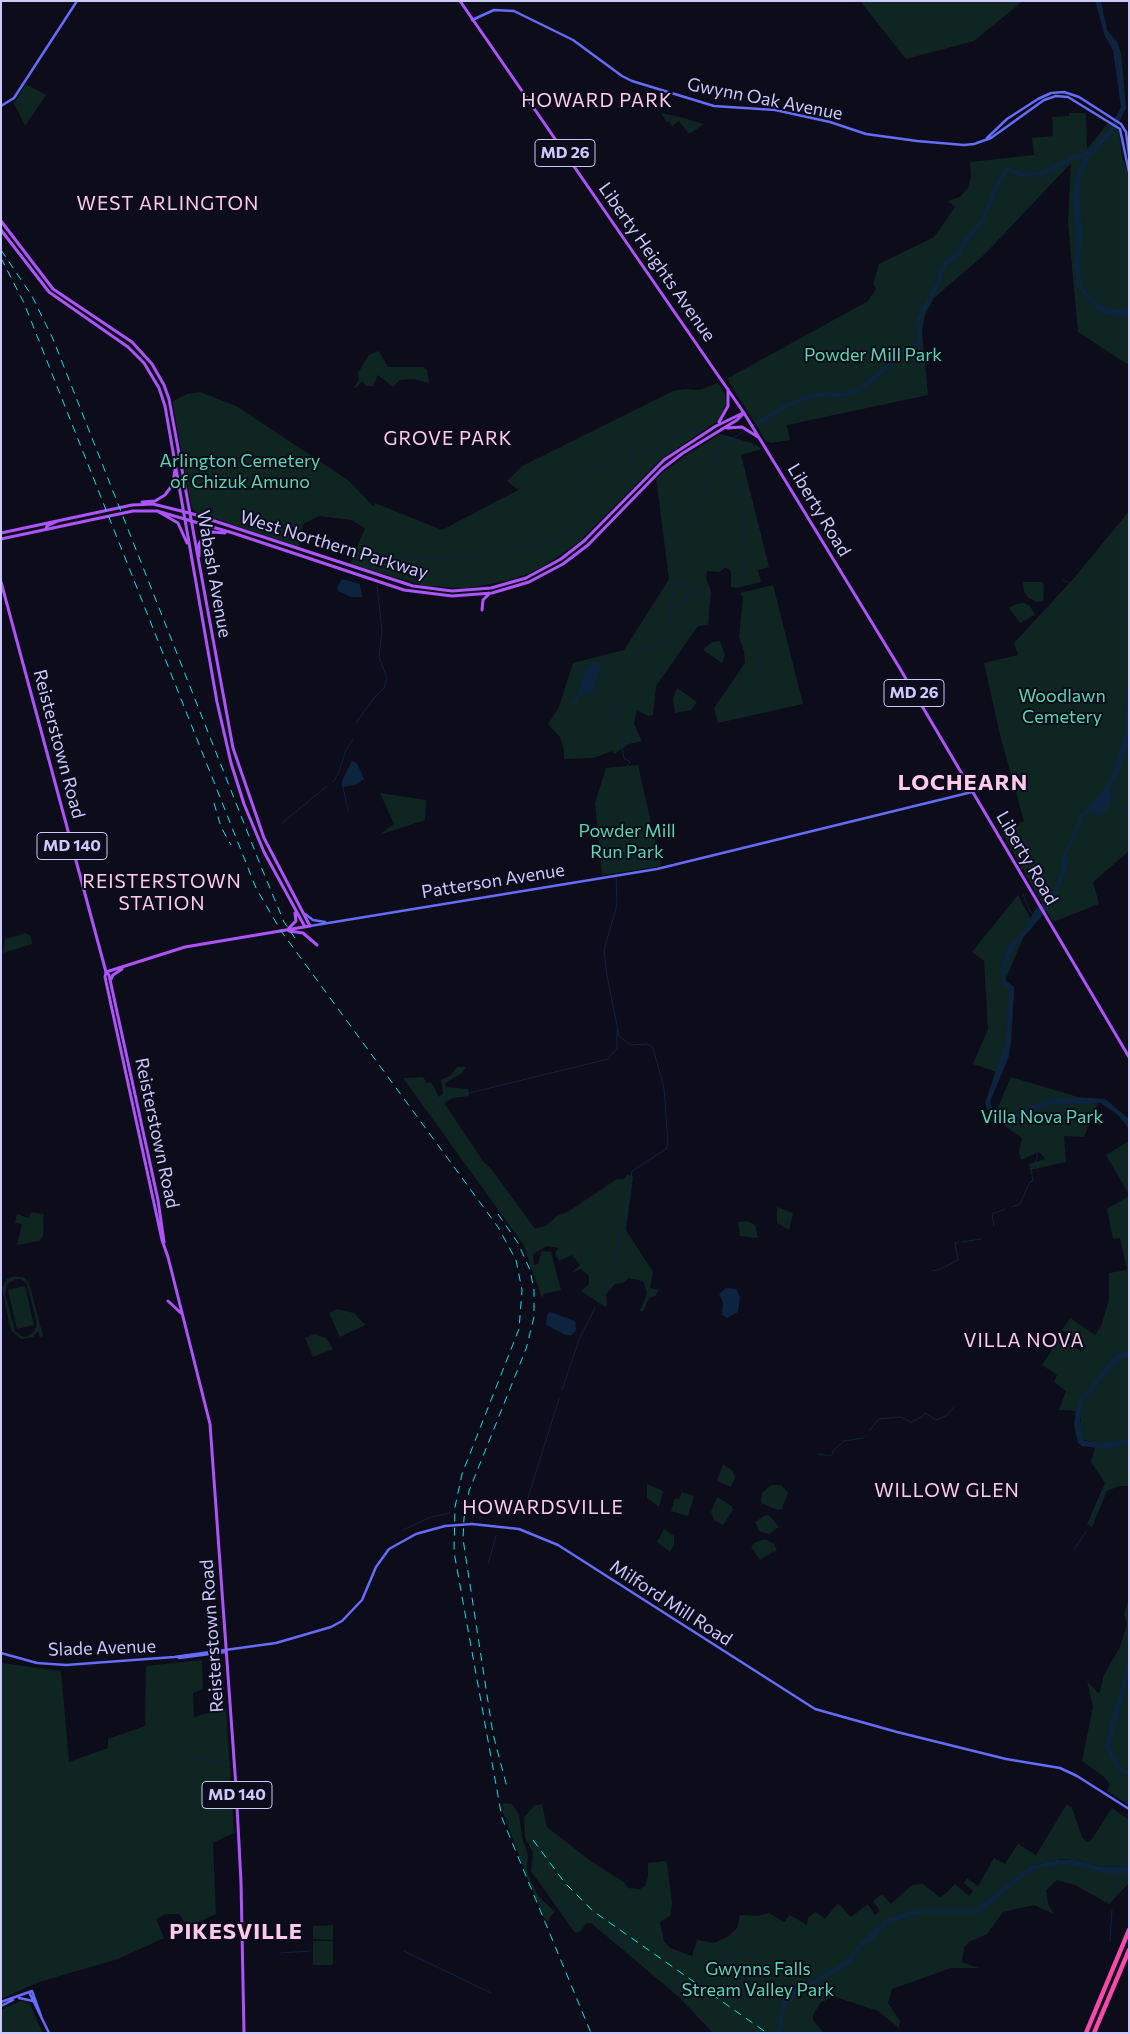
<!DOCTYPE html>
<html>
<head>
<meta charset="utf-8">
<style>
  body { margin:0 }
  #map { position:relative; width:1130px; height:2034px; overflow:hidden; background:#0d0c1b; font-family:Commissioner,sans-serif }
  canvas { display:block }
  .frame { position:absolute; inset:0; border:2px solid #cac8fd; pointer-events:none }
</style>
</head>
<body>
<div id="map">
<canvas width="1130" height="2034"></canvas>
<div class="frame"></div>
</div>
<script>
const c = document.querySelector('canvas').getContext('2d');
c.lineJoin = 'round';
function fill(path, color) {
  c.fillStyle = color;
  c.fill(path, 'evenodd');
}
function shape(rows) {
  const path = new Path2D();
  for (const r of rows) {
    path.moveTo(r[0], r[1]);
    for (let i = 2; i < r.length; i += 2) path.lineTo(r[i], r[i + 1]);
  }
  return path;
}
function trace(path, color, width, dash) {
  c.strokeStyle = color;
  c.lineWidth = width;
  c.lineCap = dash ? 'butt' : 'round';
  c.setLineDash(dash || []);
  c.stroke(path);
}
function label(font, color, halo, rows, align = 'center') {
  c.font = font + ' Commissioner,sans-serif';
  c.lineWidth = 4;
  c.setLineDash([]);
  c.textBaseline = 'middle';
  c.strokeStyle = halo;
  c.fillStyle = color;
  for (const [text, x, y, turn = 0] of rows) {
    c.save();
    c.translate(x, y);
    c.rotate((+turn || 0) * Math.PI / 180);
    c.textAlign = isNaN(turn) ? turn : align;
    if (halo) c.strokeText(text, 0, 0);
    c.fillText(text, 0, 0);
    c.restore();
  }
}
const green = shape([
  [860,1,1023,1,974,41,906,59],
  [26,84,46,95,25,126,14,103],
  [661,113,676,116,704,124,689,134,679,121,672,126,669,121,667,123],
  [1069,113,1086,113,1087,149,1108,123,1119,131,1122,156,1129,176,1129,365,1078,332,1068,223,1071,163,985,254,934,298,925,315,922,332,928,395,787,425,790,440,771,443,766,441,729,382,728,378,868,301,876,289,873,284,879,264,934,237,955,207,948,201,960,197,968,188,971,177,970,162,1034,155,1032,138,1053,136,1052,117,1069,116],
  [379,351,388,367,423,367,427,370,429,383,414,379,400,380,393,387,378,375,373,386,366,386,362,381,356,388,354,387,359,380,358,373,369,355],
  [718,383,725,394,726,404,719,420,660,460,579,542,544,566,525,575,506,581,467,588,425,586,350,564,365,528,351,520,319,516,303,524,299,547,195,512,191,505,173,405,173,401,187,394,200,392,236,406,348,480,373,506,375,503,442,530,518,490,507,481,522,466,673,391,685,389,699,390],
  [720,434,752,443,762,449,741,455,769,567,758,570,761,582,736,588,731,587,731,572,729,569,724,568,720,572,707,571,706,578,711,591,708,625,698,626,656,686,653,715,648,716,637,710,634,724,642,741,629,744,614,754,612,751,594,758,564,759,564,749,560,737,548,724,559,707,573,663,624,650,669,579,656,478,685,456],
  [1129,511,1129,851,1093,882,1099,904,1053,922,1002,833,1024,821,1000,735,984,663,1018,655,1014,643,1075,577],
  [1023,582,1041,582,1044,584,1043,601,1037,602,1029,598,1024,592],
  [773,585,803,704,718,723,714,708,745,663,744,652,739,637,743,597,740,593],
  [1024,603,1030,606,1035,615,1020,623,1009,608,1016,604],
  [720,641,725,655,722,663,703,650,712,642],
  [677,688,697,702,691,710,675,713,673,698],
  [638,765,661,866,602,875,595,803,606,768],
  [380,793,426,800,425,820,379,835,394,824],
  [1018,895,1034,925,1023,938,1005,981,1014,992,1011,1045,1002,1074,973,1064,988,1029,984,961,972,952],
  [26,933,31,937,32,944,3,953,5,939],
  [457,1067,466,1067,462,1073,445,1083,446,1087,468,1089,469,1096,453,1098,444,1103,483,1161,492,1170,535,1229,547,1225,557,1216,569,1211,617,1179,624,1179,628,1174,633,1177,626,1230,653,1272,650,1288,659,1290,655,1296,649,1298,643,1312,640,1311,647,1293,643,1281,629,1278,623,1283,615,1284,606,1294,607,1305,605,1307,581,1291,589,1284,589,1276,581,1269,571,1273,580,1265,572,1255,559,1261,555,1254,558,1248,547,1246,533,1254,534,1265,538,1264,542,1251,551,1252,561,1290,544,1294,542,1298,523,1244,403,1078,423,1077,427,1083,431,1082,439,1097,443,1093,441,1080,450,1076],
  [1011,1077,1098,1103,1084,1137,1064,1136,1066,1162,1030,1170,1029,1164,1045,1159,1039,1152,1021,1160,1019,1151,1022,1138,988,1115,995,1114],
  [1129,1141,1129,1194,1106,1155],
  [1129,1196,1129,1486,1119,1486,1107,1491,1092,1527,1087,1524,1105,1483,1091,1462,1096,1443,1082,1439,1080,1411,1059,1410,1066,1391,1054,1382,1057,1375,1042,1365,1052,1350,1048,1347,1058,1336,1081,1351,1087,1346,1062,1330,1070,1318,1095,1335,1101,1326,1109,1300,1109,1273,1127,1270,1120,1238,1113,1239,1107,1209],
  [777,1207,793,1213,789,1230,777,1223],
  [31,1212,44,1214,43,1236,39,1241,17,1245,22,1224,15,1223,17,1214,29,1218],
  [747,1221,755,1225,758,1238,740,1236,738,1222],
  [15,1276,25,1278,29,1283,43,1336,40,1337,38,1331,33,1337,21,1339,11,1330,2,1288,7,1279],
  [16,1279,21,1279,27,1284,37,1324,34,1332,26,1337,22,1336,15,1331,5,1294,7,1284],
  [25,1286,34,1325,17,1329,8,1290],
  [337,1309,354,1313,365,1325,340,1337,329,1313],
  [314,1334,326,1338,333,1349,313,1357,305,1338],
  [723,1464,733,1471,735,1478,731,1487,717,1481],
  [647,1484,663,1491,659,1507,647,1498],
  [771,1485,781,1485,788,1492,782,1509,778,1510,761,1503,762,1493],
  [682,1492,694,1496,688,1516,671,1511,675,1498,679,1499],
  [717,1497,732,1506,733,1510,723,1525,714,1520,711,1512],
  [766,1515,769,1515,779,1527,769,1534,759,1531,755,1522],
  [664,1529,674,1536,674,1545,670,1552,657,1542],
  [765,1539,774,1544,777,1550,760,1560,751,1547,756,1542],
  [1129,1599,1129,1805,1107,1791,1110,1784,1103,1776,1082,1761,1093,1707,1087,1681,1099,1694,1104,1675,1120,1647,1127,1624,1124,1614],
  [202,1660,203,1689,193,1693,194,1717,226,1708,234,1833,213,1843,216,1914,188,1927,179,1914,166,1914,156,1919,164,1938,118,1959,39,1982,1,1999,1,1663,61,1671,69,1762,108,1748,108,1739,145,1726,146,1666],
  [503,1803,512,1804,519,1814,522,1838,528,1855,527,1867,528,1875,539,1897,555,1912,550,1917,549,1922,544,1918,526,1875,503,1812],
  [542,1804,547,1827,592,1862,624,1882,628,1888,640,1889,645,1886,648,1877,648,1863,665,1861,667,1863,672,1904,670,1916,660,1922,664,1941,670,1948,692,1956,697,1940,714,1943,729,1936,737,1928,740,1915,758,1916,769,1913,784,1922,790,1915,807,1925,808,1918,815,1912,825,1919,838,1903,851,1917,868,1904,875,1915,880,1911,873,1901,882,1894,891,1904,912,1885,923,1884,939,1897,944,1895,955,1884,969,1896,973,1891,964,1883,967,1878,978,1886,994,1858,1005,1864,1018,1844,1036,1855,1067,1804,1072,1808,1082,1837,1087,1842,1092,1839,1112,1808,1129,1820,1129,1866,1101,1867,1073,1859,1061,1859,1031,1866,1063,1862,1111,1873,1129,1873,1129,1883,1109,1904,1075,1885,1057,1880,1046,1890,1048,1904,1054,1914,1034,1905,1003,1912,987,1934,969,1942,964,1947,962,1962,979,1968,951,1968,892,1989,888,2003,900,2021,899,2028,878,2011,835,1997,821,2002,813,2015,813,2020,824,2033,713,2033,680,1998,591,1923,586,1923,581,1931,575,1933,531,1871,533,1853,525,1837,524,1817,535,1805],
  [333,1925,333,1940,313,1939,313,1926],
  [313,1941,333,1941,333,1965,313,1965],
  [21,2001,29,2003,31,2007,43,2033,1,2033,1,2010]
]);
const water = shape([
  [1095,1,1101,1,1107,30,1117,42,1121,53,1126,108,1114,132,1091,156,1081,177,1079,189,1082,232,1080,263,1082,288,1098,304,1112,310,1122,309,1129,305,1129,314,1120,317,1100,312,1083,295,1078,286,1074,263,1076,242,1073,195,1076,173,1089,150,1109,130,1121,107,1113,50,1105,36],
  [342,579,360,584,362,597,351,597,338,591,337,587],
  [1129,655,1129,743,1119,773,1110,787,1112,798,1109,808,1103,814,1097,816,1090,811,1085,816,1066,855,1069,862,1068,867,1053,904,1015,946,1011,955,1004,979,1014,987,1014,992,1009,1056,990,1102,994,1111,1007,1116,1045,1100,1073,1097,1105,1099,1128,1118,1129,1129,1118,1115,1101,1103,1050,1105,1007,1122,989,1113,985,1103,1006,1041,1009,991,1001,982,1000,971,1009,944,1019,937,1037,907,1047,900,1055,886,1062,867,1062,859,1080,814,1101,793,1113,773,1126,728],
  [595,662,601,664,594,689,590,693,580,696,576,704,572,704,572,699,578,695,586,667],
  [352,761,357,763,364,779,355,785,342,787,342,781],
  [726,1288,736,1289,740,1297,738,1312,727,1318,722,1315,723,1302,719,1294],
  [550,1312,575,1321,576,1330,572,1335,566,1335,546,1325,547,1315],
  [1129,1351,1129,1357,1121,1359,1083,1401,1080,1419,1084,1441,1101,1443,1129,1439,1129,1444,1105,1449,1082,1446,1078,1443,1074,1425,1077,1403,1116,1354],
  [1129,1654,1128,1678,1110,1747,1121,1767,1129,1772,1129,1776,1116,1769,1105,1746],
  [1073,1859,1101,1867,1129,1866,1129,1873,1105,1873,1067,1864,1043,1867,1026,1874,980,1913,922,1913,888,1923,874,1939,862,1947,851,1963,790,1999,783,2012,782,2030,781,2033,774,2033,778,2027,782,2002,790,1991,809,1983,848,1959,860,1942,885,1920,916,1909,975,1909,1031,1866,1056,1860]
]);
const stream = shape([
  [1037,183,1052,174,1058,166],
  [918,327,904,320,900,310,903,306,915,304,919,301,930,279,940,273],
  [659,418,671,441],
  [720,435,733,438],
  [634,450,632,452,639,474],
  [716,454,741,500,740,511,743,514,744,525,741,531,744,537,742,543,748,554,743,574,747,583],
  [382,572,391,558,401,555,426,560,458,555,493,558,506,552,533,547,561,536,582,522,583,512,590,496,589,483,593,468,597,465,612,469,617,467,620,461,617,449,621,446,626,444,639,452,648,453,668,444,685,430,703,430],
  [1063,580,1070,583],
  [1073,585,1089,596,1102,601,1106,612,1116,618,1124,619,1129,616],
  [684,586,688,594,685,600],
  [673,609,671,602,676,582],
  [741,716,744,703,754,691,754,679,759,670,759,657,750,632,751,617,755,612,755,602,752,591],
  [356,723,374,698,384,688,387,678,379,657,382,631,377,585],
  [333,782,338,774,346,750,353,739],
  [1112,784,1120,808,1124,810,1129,818],
  [343,787,348,811],
  [281,824,327,786],
  [1023,894,1030,911,1035,915],
  [441,1100,608,1059,617,1048,617,1030],
  [1014,1120,1035,1131,1039,1137,1038,1144],
  [1012,1207,1020,1204,1030,1182,1033,1181,1031,1169,1037,1159,1037,1151],
  [994,1226,992,1214,1005,1209],
  [962,1242,981,1239],
  [932,1271,941,1269,958,1260,955,1243,958,1242],
  [598,1302,618,1261,616,1254,620,1248,618,1234,622,1230,626,1213,632,1171,666,1149,668,1143,664,1088,653,1048,648,1044,631,1045,619,1036,607,976,604,950,617,905,616,873,636,835,641,814,637,792,625,769,630,762,624,758,621,740,624,737,627,739,628,734,619,720,620,707,611,706,609,702,613,684,625,667,638,657,640,649,653,648,669,638,673,628,669,621,671,612,678,605,689,600,698,592,676,582,668,572,670,564,679,554,671,545,677,525,687,519,689,508,702,488,721,446,744,431],
  [562,1390,580,1337,595,1308],
  [869,1431,879,1419,901,1417,911,1422,922,1417,925,1413,936,1420,946,1416,954,1407],
  [866,1436,867,1435],
  [818,1454,831,1456,834,1450,844,1441,863,1438],
  [472,1509,508,1512],
  [501,1515,519,1513,525,1507,559,1399],
  [1090,1525,1103,1489,1114,1480,1129,1458],
  [403,1530,431,1517,450,1513],
  [1074,1549,1086,1532],
  [488,1564,496,1536],
  [169,1751,177,1753],
  [187,1755,230,1764],
  [554,1893,566,1911,590,1918,601,1928,633,1947,640,1955,647,1954],
  [1112,1898,1115,1886,1114,1882,1117,1873],
  [1110,1941,1112,1910],
  [404,1951,491,1993],
  [280,1953,311,1951],
  [665,1956,688,1959,710,1966,723,1963,739,1951,779,1969,794,1965,831,1970]
]);
const river = shape([
  [758,423,787,405,812,396,828,394,839,395,856,392,890,365,902,350,910,350,918,345,920,336,918,320,939,282,940,273,946,263,958,254,961,247,984,218,994,192,1007,169,1023,175,1043,173,1072,158,1090,153]
]);
const secondary = shape([
  [472,20,494,10,514,11,573,40,622,76,632,81,714,106,775,110,830,122,866,134,917,141,964,145,974,144,991,138,1044,100,1056,96,1068,97,1120,129,1129,172],
  [1,106,14,98,77,1],
  [987,138,1007,119,1038,99,1051,93,1064,92,1079,97,1121,124,1126,132,1129,155],
  [305,914,313,920,325,922],
  [310,926,657,869,972,792],
  [472,1524,519,1529,558,1545,815,1709,897,1732,1006,1759,1060,1768,1077,1776,1129,1809],
  [1,1653,37,1663,66,1665,174,1657,276,1643,331,1627,342,1621,362,1600,376,1567,389,1549,416,1534,445,1526],
  [179,1658,225,1652],
  [29,1992,49,2033],
  [19,1998,33,2001],
  [1,2002,32,1991,41,2016],
  [1,2006,13,2000]
]);
const primary = shape([
  [460,1,744,413,899,667,1129,1057],
  [1,221,53,289,132,342,152,364,164,385,169,399,233,748,264,838,310,926,185,947,106,972],
  [1,230,49,292,128,347,144,363,159,388,165,406,217,702,231,763,244,804,264,852,305,927],
  [719,422,728,406,728,389],
  [727,428,742,427,758,437],
  [142,502,155,501,165,495,173,484,175,469],
  [159,512,178,523,187,543],
  [46,529,47,526,58,521],
  [1,533,132,505,153,504,193,514,413,586,452,591,491,588,526,578,561,559,584,541,664,460,716,426,743,413],
  [1,539,133,511,157,511,233,533,404,590,452,596,492,593,529,582,563,564,588,545,662,469,683,453,737,420,744,413],
  [199,556,199,544,203,537,212,532,225,533],
  [1,582,106,972,109,975,158,1200,164,1242],
  [482,610,483,600,489,594],
  [289,928,296,921,295,913],
  [289,931,303,933,317,945],
  [106,972,105,977,162,1240,168,1257,210,1424,236,1787,241,1882,244,2033],
  [111,979,113,975,122,969],
  [168,1301,182,1314]
]);
const motorway = shape([
  [1086,2033,1129,1930],
  [1094,2033,1129,1950]
]);
const rail = shape([
  [1,250,32,296,53,339,260,864,284,922,297,941],
  [1,258,24,303,256,888,281,931,498,1227,516,1260,522,1290,519,1329,462,1474,455,1507,454,1552,502,1818,591,2033],
  [214,803,221,827,231,845],
  [498,1214,518,1243,530,1270,534,1290,534,1317,526,1349,469,1491,464,1518,463,1539,493,1734,507,1787],
  [533,1840,565,1883,593,1911,767,2033]
]);
const secondaryBridge = shape([
  [445,1526,472,1524]
]);
const shields = [
  [565,153,60],
  [914,693,60],
  [72,846,70],
  [237,1795,70]
];
const shieldNames = [
  ["MD 26",565,153],
  ["MD 26",914,693],
  ["MD 140",72,846],
  ["MD 140",237,1795]
];
const streetNames = [
  ["Gwynn Oak Avenue",765,99,11],
  ["Liberty Heights Avenue",657,262,55],
  ["Liberty Road",819,510,59],
  ["West Northern Parkway",334,545,17],
  ["Wabash Avenue",214,574,80],
  ["Reisterstown Road",59,744,75],
  ["Liberty Road",1027,858,60],
  ["Patterson Avenue",493,881,-9],
  ["Reisterstown Road",157,1133,78],
  ["Milford Mill Road",671,1603,33],
  ["Reisterstown Road",212,1636,-94],
  ["Slade Avenue",102,1648,-2]
];
const parkNames = [
  ["Powder Mill Park",873,355],
  ["Arlington Cemetery",240,461],
  ["of Chizuk Amuno",240,482],
  ["Woodlawn",1062,696],
  ["Cemetery",1062,717],
  ["Powder Mill",627,831],
  ["Run Park",627,852],
  ["Villa Nova Park",1042,1117],
  ["Gwynns Falls",758,1969],
  ["Stream Valley Park",758,1990]
];
const neighbourhoodNames = [
  ["HOWARD PARK",597,101],
  ["WEST ARLINGTON",168,204],
  ["GROVE PARK",448,439],
  ["REISTERSTOWN",162,882],
  ["STATION",162,904],
  ["VILLA NOVA",1024,1341],
  ["WILLOW GLEN",947,1491],
  ["HOWARDSVILLE",543,1508]
];
const districtNames = [
  ["LOCHEARN",963,783],
  ["PIKESVILLE",236,1932]
];
fill(green, '#0f2522');
fill(water, '#0d243e');
trace(stream, '#0d243e', 1);
trace(river, '#0d243e', 4.5);
trace(secondary, '#646cf8', 2.5);
trace(primary, '#ad54f8', 3);
trace(motorway, '#f749aa', 4.5);
trace(rail, '#0ae3e7', 1, [8, 6]);
trace(secondaryBridge, '#646cf8', 2.5);
for (const [x, y, w] of shields) {
  const box = new Path2D();
  box.roundRect(x - w / 2, y - 13.5, w, 27, 4);
  c.fillStyle = '#0d0c1b';
  c.fill(box);
  trace(box, '#cac8fd', 1);
}
label('bold 16px', '#cac8fd', null, shieldNames);
label('18px', '#cac8fd', '#0d0c1b', streetNames);
label('18px', '#59d8ae', '#0d0c1b', parkNames);
c.letterSpacing = '1px';
label('19px', '#fdcaee', '#0d0c1b', neighbourhoodNames);
c.letterSpacing = '0px';
c.letterSpacing = '1px';
label('bold 22px', '#fdcaee', '#0d0c1b', districtNames);
c.letterSpacing = '0px';
</script>
</body>
</html>
